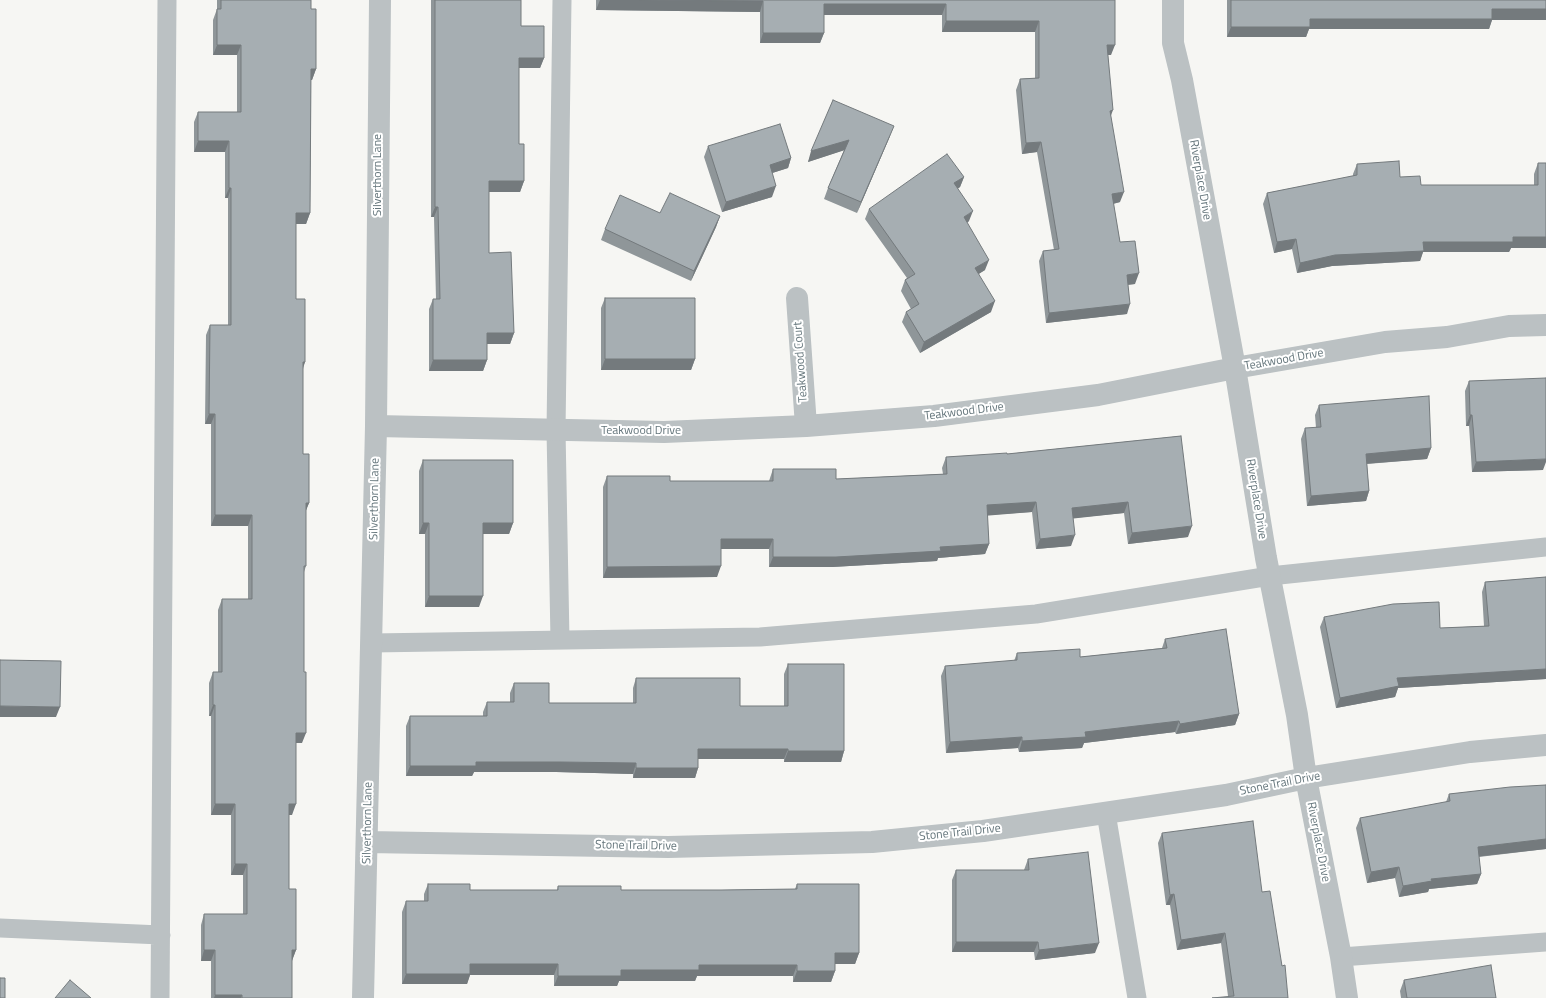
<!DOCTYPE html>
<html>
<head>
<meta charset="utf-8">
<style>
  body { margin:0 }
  canvas { display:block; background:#f6f6f3 }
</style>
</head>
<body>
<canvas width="1546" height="998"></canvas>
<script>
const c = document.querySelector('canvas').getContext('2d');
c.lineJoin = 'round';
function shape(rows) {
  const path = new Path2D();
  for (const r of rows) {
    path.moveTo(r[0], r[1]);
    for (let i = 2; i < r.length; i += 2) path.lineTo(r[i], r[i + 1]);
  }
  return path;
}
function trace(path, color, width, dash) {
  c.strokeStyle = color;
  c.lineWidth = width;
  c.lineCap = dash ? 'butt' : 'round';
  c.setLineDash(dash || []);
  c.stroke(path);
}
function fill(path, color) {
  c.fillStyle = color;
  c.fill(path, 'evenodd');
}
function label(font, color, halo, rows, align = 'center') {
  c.font = font + ' "Titillium Web",sans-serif';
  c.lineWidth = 4;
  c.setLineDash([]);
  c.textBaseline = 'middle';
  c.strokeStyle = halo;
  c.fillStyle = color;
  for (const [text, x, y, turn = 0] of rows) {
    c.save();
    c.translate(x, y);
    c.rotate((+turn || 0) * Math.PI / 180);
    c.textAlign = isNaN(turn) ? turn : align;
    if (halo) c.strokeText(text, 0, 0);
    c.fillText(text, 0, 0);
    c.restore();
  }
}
const service = shape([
  [560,640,556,430,562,0],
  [372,643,760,637,1036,614,1270,576,1546,547],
  [1106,813,1137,998],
  [0,928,161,935],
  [1341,957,1546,942],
  [160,998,167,0]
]);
const minor = shape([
  [1173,0,1173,43,1182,80,1235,368,1266,558,1297,715,1306,778,1341,957,1347,998],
  [797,298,806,426],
  [376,426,664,432,806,426,934,416,1098,395,1235,368,1385,342,1447,337,1509,326,1546,325],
  [367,842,668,847,872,842,983,831,1226,795,1306,778,1470,752,1546,745],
  [363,998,376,426,380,0]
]);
const wall = shape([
  [217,0,311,0,311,9,316,69,312,80,311,80,310,213,306,224,296,224,296,299,305,362,303,369,303,454,309,503,306,510,306,566,304,572,302,743,296,743,292,815,289,815,289,889,296,950,292,960,292,998,211,998,211,961,201,961,201,925,204,914,243,914,243,875,231,875,231,815,211,815,211,716,209,716,209,683,213,672,218,672,218,610,222,599,248,599,248,526,211,526,211,424,205,424,206,335,210,325,228,325,228,198,225,198,225,152,194,152,194,122,198,112,237,112,237,55,213,55,213,20,217,9],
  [431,0,521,0,521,26,544,58,540,68,519,68,519,144,524,181,520,192,489,192,489,253,514,333,510,344,487,344,487,360,483,371,429,371,429,309,433,299,436,299,434,217,431,217],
  [596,0,1115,0,1111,55,1108,55,1111,117,1120,202,1113,204,1120,242,1135,284,1128,285,1127,314,1046,323,1039,261,1043,251,1054,250,1037,152,1022,154,1016,90,1020,79,1035,78,1035,32,942,32,942,15,824,15,824,33,820,43,760,43,760,12,596,10],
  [1227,0,1546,0,1546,20,1492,20,1489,29,1309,29,1306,37,1227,37],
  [833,100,890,136,857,213,824,199,828,188,844,150,808,162],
  [708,146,791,158,788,168,772,173,772,197,722,212,704,157],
  [1538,163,1546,248,1511,248,1509,252,1423,252,1420,261,1332,266,1297,273,1292,249,1274,253,1263,204,1267,193,1353,176,1353,174,1357,164,1400,177,1421,185,1534,185,1534,174],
  [964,177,960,187,957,189,969,221,967,223,985,270,978,274,991,312,920,353,902,322,906,312,911,309,901,291,905,280,907,278,865,219,869,209],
  [660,213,720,216,716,227,691,281,601,240,605,229],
  [605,298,695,359,691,370,601,370,601,308],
  [1469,381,1543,470,1472,472,1469,426,1466,426,1465,391],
  [1319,405,1431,448,1427,459,1367,464,1369,491,1366,501,1307,506,1301,439,1305,428,1316,428,1315,415],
  [1181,436,1188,537,1128,544,1124,513,1073,518,1071,546,1036,549,1032,512,987,515,989,544,985,554,938,558,937,561,832,567,769,567,769,549,721,549,717,577,603,578,603,487,607,476,670,481,769,481,773,469,836,479,943,474,942,468,946,457,1007,454],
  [423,460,513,523,509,534,483,534,479,607,425,607,425,534,419,534,419,471],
  [1546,577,1546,679,1398,688,1395,697,1336,708,1320,627,1324,617,1440,628,1484,626,1482,592,1485,582],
  [1165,639,1239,714,1235,725,1176,734,1175,732,1084,743,1082,748,1019,752,1018,748,946,753,941,676,945,666,1014,661,1017,653,1080,657,1162,648],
  [788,664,844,751,841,762,784,762,784,759,698,759,698,768,695,778,633,778,633,774,556,772,474,772,472,776,406,776,406,726,410,716,483,716,483,712,487,702,510,702,510,693,514,683,549,703,633,703,633,688,636,678,740,706,784,706,784,674],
  [1546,785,1546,849,1479,857,1481,874,1477,884,1429,889,1428,892,1399,897,1395,878,1367,883,1356,828,1360,818,1446,802,1449,794],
  [1162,833,1262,892,1282,966,1288,998,1228,996,1221,943,1177,950,1170,905,1166,905,1158,843],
  [1028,859,1095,953,1035,960,1034,952,952,952,952,880,956,870,1024,870],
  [428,884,470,890,557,890,558,886,621,890,721,890,795,889,797,884,859,953,855,964,835,964,835,971,831,982,793,982,793,976,697,976,695,981,619,981,617,986,554,986,554,975,470,975,467,984,402,984,402,912,406,901,424,901,424,894],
  [1404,980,1496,998,1401,998,1400,991]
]);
const shadedWall = shape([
  [600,0,640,0,763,1,760,12,596,10],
  [824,4,946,4,942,15,820,15],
  [1492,9,1546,9,1546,20,1492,20,1489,29,1309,29,1306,37,1227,37,1231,27,1310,19],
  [946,21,1039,21,1035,32,942,32],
  [763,33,824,33,820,43,760,43],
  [217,45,241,45,237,55,213,55],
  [1107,45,1115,45,1111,55,1103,55],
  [519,58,544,58,540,68,515,68],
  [311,69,316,69,312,80,307,80],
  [1113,110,1109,121,1110,111],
  [894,126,890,136,857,213,861,202],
  [849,140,845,150,808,162,811,151],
  [198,141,229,141,225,152,194,152],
  [1041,142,1037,152,1022,154,1026,143],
  [791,158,788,168,766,175,770,165],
  [964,177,960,187,950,194,954,183],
  [489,181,524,181,520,192,486,192],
  [776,186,772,197,722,212,726,202],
  [229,188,231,188,228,198,225,198],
  [1124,192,1120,202,1108,205,1112,194],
  [435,207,438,207,434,217,431,217],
  [973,211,969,221,960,228,964,217],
  [296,213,310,213,306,224,292,224],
  [720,216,716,227,691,281,694,271],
  [1513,237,1546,237,1546,248,1511,248,1509,252,1423,252,1420,261,1332,266,1297,273,1300,263,1335,255,1423,242],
  [1296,239,1292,249,1274,253,1277,242],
  [989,260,985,270,971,279,975,268],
  [1139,273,1135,284,1123,285,1127,275],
  [995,301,991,312,920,353,924,342],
  [1130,304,1127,314,1046,323,1049,313],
  [487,333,514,333,510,344,483,344],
  [605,359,695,359,691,370,601,370],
  [433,360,487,360,483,371,429,371],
  [303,362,305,362,301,372],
  [209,414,215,414,211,424,205,424],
  [1470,415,1472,415,1469,426,1466,426],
  [1431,448,1427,459,1363,464,1366,454],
  [1546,459,1546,462,1543,470,1472,472,1476,462],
  [1369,491,1366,501,1307,506,1311,496],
  [1036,502,1032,512,983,516,987,505],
  [1128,502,1124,513,1069,519,1072,508],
  [306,503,309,503,305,513],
  [215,515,252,515,248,526,211,526],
  [423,523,429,523,425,534,419,534],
  [483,523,513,523,509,534,479,534],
  [1192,526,1188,537,1128,544,1132,533],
  [1075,535,1071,546,1036,549,1040,539],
  [721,539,773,539,769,549,717,549],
  [989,544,985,554,938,558,937,561,832,567,769,567,773,557,940,547],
  [721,566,717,577,603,578,607,567],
  [429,596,483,596,479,607,425,607],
  [1546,669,1546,679,1398,688,1395,697,1336,708,1340,698,1397,678],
  [213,705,215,705,211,716,209,716],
  [0,706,60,707,56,717,0,717],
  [1239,714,1235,725,1176,734,1180,724],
  [1179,721,1175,732,1084,743,1082,748,1019,752,1022,741,1085,732],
  [296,733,306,733,302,743,292,743],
  [1022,737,1018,748,946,753,950,742],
  [698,749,788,749,784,759,695,759],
  [788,751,844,751,841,762,784,762],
  [476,762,560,762,636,763,633,774,556,772,474,772,472,776,406,776,410,766],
  [636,768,698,768,695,778,633,778],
  [215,804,235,804,231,815,211,815],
  [289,804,296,804,292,815,286,815],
  [1546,839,1546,849,1474,857,1478,847],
  [235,864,247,864,243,875,231,875],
  [1399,867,1395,878,1367,883,1371,872],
  [1481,874,1477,884,1429,889,1428,892,1399,897,1403,886,1431,879],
  [1174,894,1170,905,1166,905,1170,895],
  [1225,933,1221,943,1177,950,1181,940],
  [956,942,1038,942,1034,952,952,952],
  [1099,943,1095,953,1035,960,1039,950],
  [204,950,215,950,211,961,201,961],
  [292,950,296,950,292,961],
  [835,953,859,953,855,964,831,964],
  [470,964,558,964,554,975,470,975,467,984,402,984,406,974],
  [699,965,797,965,793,976,697,976,695,981,619,981,617,986,554,986,558,976,621,970],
  [797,971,835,971,831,982,793,982],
  [215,995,242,995,241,998,214,998]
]);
const building = shape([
  [221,0,311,0,311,9,316,9,316,69,311,69,310,213,296,213,296,299,305,299,305,362,303,362,303,454,309,454,309,503,306,503,306,566,304,566,304,672,306,672,306,733,296,733,296,804,289,804,289,889,296,889,296,950,292,950,292,998,242,998,242,995,215,995,215,950,204,950,204,914,247,914,247,864,235,864,235,804,215,804,215,705,213,705,213,672,222,672,222,599,252,599,252,515,215,515,215,414,209,414,210,325,231,325,231,188,229,188,229,141,198,141,198,112,241,112,241,45,217,45,217,9,221,9,221,0],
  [435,0,521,0,521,26,544,26,544,58,519,58,519,144,524,144,524,181,489,181,489,253,511,252,514,333,487,333,487,360,433,360,433,299,440,299,438,207,435,207,435,0],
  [640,0,1115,0,1115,45,1107,45,1113,110,1110,111,1124,192,1112,194,1120,242,1135,241,1139,273,1127,275,1130,304,1049,313,1043,251,1059,249,1041,142,1026,143,1020,79,1039,78,1039,21,946,21,946,4,824,4,824,33,763,33,763,1,640,0],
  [1231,0,1546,0,1546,9,1492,9,1492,19,1310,19,1310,27,1231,27,1231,0],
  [833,100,894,126,861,202,828,188,849,140,811,151,833,100],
  [780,124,791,158,770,165,776,186,726,202,708,146,780,124],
  [947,154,964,177,954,183,973,211,964,217,989,260,975,268,995,301,924,342,906,312,919,304,905,280,915,274,869,209,947,154],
  [1399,161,1400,177,1420,176,1421,185,1538,185,1538,163,1546,163,1546,237,1513,237,1513,242,1423,242,1424,251,1335,255,1300,263,1296,239,1277,242,1267,193,1357,175,1357,164,1399,161],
  [670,193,720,216,694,271,605,229,620,195,660,213,670,193],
  [605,298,695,298,695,359,605,359,605,298],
  [1546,378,1546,459,1476,462,1472,415,1470,415,1469,381,1546,378],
  [1429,396,1431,448,1366,454,1369,491,1311,496,1305,428,1321,427,1319,405,1429,396],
  [1181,436,1192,526,1132,533,1128,502,1072,508,1075,535,1040,539,1036,502,987,505,989,544,940,547,941,551,836,557,773,557,773,539,721,539,721,566,607,567,607,476,670,476,670,481,773,481,773,469,836,469,836,479,947,474,946,457,1007,453,1007,454,1181,436],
  [423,460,513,460,513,523,483,523,483,596,429,596,429,523,423,523,423,460],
  [1546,577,1546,669,1397,678,1399,686,1340,698,1324,617,1393,604,1439,602,1440,628,1489,626,1485,582,1546,577],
  [1226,629,1239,714,1180,724,1179,721,1085,732,1086,737,1022,741,1022,737,950,742,945,666,1017,660,1017,653,1080,649,1080,657,1167,648,1165,639,1226,629],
  [0,660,61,661,60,707,0,706,0,660],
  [788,664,844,664,844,751,788,751,788,749,698,749,698,768,636,768,636,763,560,762,476,762,476,766,410,766,410,716,487,716,487,702,514,702,514,683,549,683,549,703,636,703,636,678,740,678,740,706,788,706,788,664],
  [1546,785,1546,839,1478,847,1481,874,1431,879,1432,881,1403,886,1399,867,1371,872,1360,818,1450,801,1449,794,1510,787,1546,785],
  [1253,821,1262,892,1270,891,1282,966,1285,965,1288,998,1212,998,1234,996,1225,933,1181,940,1174,894,1170,895,1162,833,1253,821],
  [1088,852,1099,943,1039,950,1038,942,956,942,956,870,1029,870,1028,859,1088,852],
  [428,884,470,884,470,890,558,890,558,886,621,886,621,890,721,890,797,889,797,884,859,884,859,953,835,953,835,971,797,971,797,965,699,965,699,970,621,970,621,976,558,976,558,964,470,964,470,974,406,974,406,901,428,901,428,884],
  [1491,965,1496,998,1407,998,1404,980,1491,965],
  [0,978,5,978,5,998,0,998,0,978],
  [70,980,91,998,55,998,70,980]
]);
const streetNames = [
  ["Silverthorn Lane",378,175,-90],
  ["Riverplace Drive",1200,180,80],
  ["Teakwood Drive",1284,360,-10],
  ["Teakwood Court",801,362,-94],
  ["Teakwood Drive",964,412,-7],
  ["Teakwood Drive",641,431],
  ["Silverthorn Lane",375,499,-89],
  ["Riverplace Drive",1256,499,81],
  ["Stone Trail Drive",1280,784,-11],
  ["Silverthorn Lane",368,823,-89],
  ["Stone Trail Drive",960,833,-6],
  ["Riverplace Drive",1318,842,79],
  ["Stone Trail Drive",636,846,1]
];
trace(service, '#bbc1c3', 19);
trace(minor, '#bbc1c3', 22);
fill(wall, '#8f9699');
fill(shadedWall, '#747a7d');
fill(building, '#a6aeb2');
trace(building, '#747a7d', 1);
label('12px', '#64757b', '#fff', streetNames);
</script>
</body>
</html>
